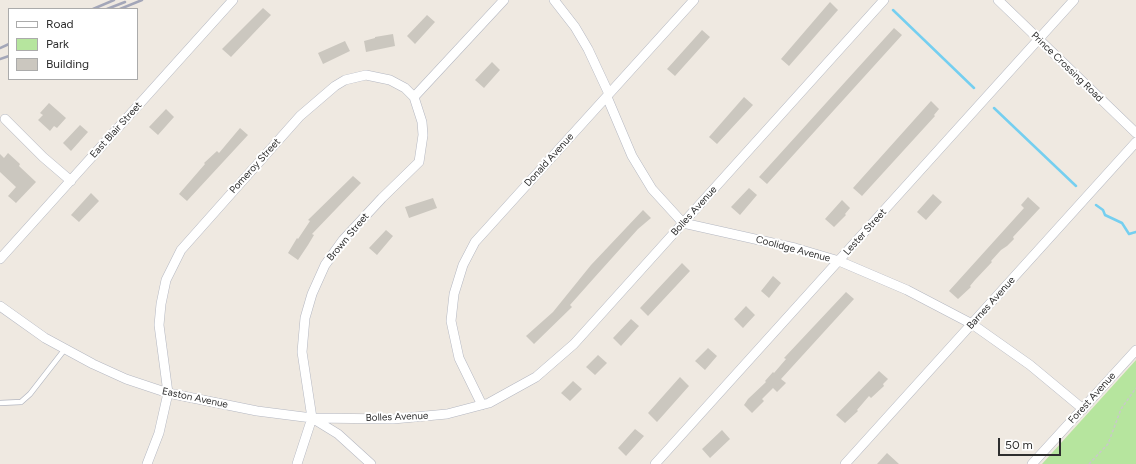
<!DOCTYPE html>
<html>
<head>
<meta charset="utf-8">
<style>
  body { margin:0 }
  #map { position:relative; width:1136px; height:464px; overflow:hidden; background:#efe9e1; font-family:Figtree,sans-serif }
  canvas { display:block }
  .legend { position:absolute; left:8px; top:8px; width:130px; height:72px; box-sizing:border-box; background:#fff; border:1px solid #ababab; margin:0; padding:5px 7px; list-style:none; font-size:12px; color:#2e2e2e }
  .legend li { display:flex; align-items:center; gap:8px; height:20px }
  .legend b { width:20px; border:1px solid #ababab }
  .scale { position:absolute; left:998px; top:438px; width:63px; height:18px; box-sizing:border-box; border:2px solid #2e2e2e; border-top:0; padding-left:5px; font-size:12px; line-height:14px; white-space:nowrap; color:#2e2e2e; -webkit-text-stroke:3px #fff; paint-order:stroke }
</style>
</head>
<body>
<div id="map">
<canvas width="1136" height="464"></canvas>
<ul class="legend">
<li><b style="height:5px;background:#fff"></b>Road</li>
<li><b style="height:11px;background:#b6e59e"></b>Park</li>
<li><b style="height:11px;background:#cbc7bf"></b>Building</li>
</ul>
<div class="scale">50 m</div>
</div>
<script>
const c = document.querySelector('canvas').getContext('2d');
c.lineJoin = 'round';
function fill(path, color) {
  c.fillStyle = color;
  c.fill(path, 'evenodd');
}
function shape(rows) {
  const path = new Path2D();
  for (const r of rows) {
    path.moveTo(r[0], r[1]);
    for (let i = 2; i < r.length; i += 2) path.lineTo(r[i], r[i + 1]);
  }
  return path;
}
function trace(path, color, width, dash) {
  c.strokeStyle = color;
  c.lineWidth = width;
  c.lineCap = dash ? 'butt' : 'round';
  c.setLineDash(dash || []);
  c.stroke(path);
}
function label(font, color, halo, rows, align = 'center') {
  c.font = font + ' Figtree,sans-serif';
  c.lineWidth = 4;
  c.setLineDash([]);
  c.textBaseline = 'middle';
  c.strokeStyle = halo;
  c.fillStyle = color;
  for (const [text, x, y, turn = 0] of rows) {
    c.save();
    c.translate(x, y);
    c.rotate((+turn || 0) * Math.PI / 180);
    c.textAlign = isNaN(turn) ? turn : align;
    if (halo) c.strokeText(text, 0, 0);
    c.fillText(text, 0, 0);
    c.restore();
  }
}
const green = shape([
  [1136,360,1136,464,1042,464]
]);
const stream = shape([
  [893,10,974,88],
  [994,108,1076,186],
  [1096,205,1103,210,1105,215,1122,223,1129,234,1136,232]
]);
const building = shape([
  [830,2,838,10,789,66,781,59],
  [263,8,271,15,231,57,222,49],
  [427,15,435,22,415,44,407,36],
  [894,28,902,35,767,184,759,177],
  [702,30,710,37,675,76,667,69],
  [393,34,395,46,366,52,364,41,375,38,375,37],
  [345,41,350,51,323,64,318,53],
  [492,62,500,70,484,88,475,80],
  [744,97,753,105,717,144,709,137],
  [931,101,939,109,934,115,935,116,862,196,853,188],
  [49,103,66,118,57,128,54,126,50,131,38,120,43,115,40,113],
  [166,109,174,117,158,135,149,127],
  [80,125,88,132,71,151,63,143],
  [240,128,248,135,187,201,179,194,205,164,204,163,217,151,219,153],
  [8,153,20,164,19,166,36,182,16,203,8,196,16,187,0,172,0,154,4,158],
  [353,176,361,183,312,234,314,235,308,245,298,260,288,253,297,238,298,239,310,221,308,220],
  [749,188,757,195,740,215,731,207],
  [91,193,99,201,79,222,71,215],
  [933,194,942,202,926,220,917,212],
  [1028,197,1040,208,1013,237,1014,239,1007,246,1001,250,991,261,992,262,975,280,970,286,971,287,958,299,949,291,1024,208,1021,205],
  [433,198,437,208,409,218,405,207],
  [842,200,850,208,845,214,846,215,834,227,825,219],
  [643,210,651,218,638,229,594,278,570,305,572,307,534,344,526,336,553,312,591,265],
  [386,230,393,236,377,255,369,248],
  [682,263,690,271,648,316,640,308],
  [773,276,781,283,769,298,761,291],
  [846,292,854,299,781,379,786,383,777,392,773,388,762,399,764,401,752,413,744,405,748,399,766,382,765,381,773,372,774,373,786,359,784,358],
  [746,306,755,315,743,328,734,319],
  [631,319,639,326,621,346,613,338],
  [708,348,717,356,705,370,695,361],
  [598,355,607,363,595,375,586,367],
  [879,371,888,379,883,384,884,386,871,398,869,396,857,410,858,411,845,423,836,415],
  [680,377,689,386,657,422,648,413],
  [573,381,582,389,570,401,561,393],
  [635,429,644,436,626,456,618,448],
  [722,430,730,439,710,458,702,449],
  [887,453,899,464,877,464]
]);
const path = shape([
  [1089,464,1108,444,1121,409,1136,388]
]);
const lane = shape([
  [0,403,21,402,30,394,65,349]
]);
const street = shape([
  [554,0,575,27,588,49,609,94],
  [998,0,1136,133],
  [414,97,504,0],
  [607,97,632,156,652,189,683,223,795,248,839,261,907,290,972,324,1030,365,1083,409],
  [5,119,43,157,71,181],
  [0,259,233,0],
  [0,306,45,338,93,364,126,379,168,393,257,411,312,418,338,434,371,464],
  [482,405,459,358,451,321,454,294,463,265,475,242,694,0],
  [312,418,393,419,447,414,489,403,536,377,574,344,884,0],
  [147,464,159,433,168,393,159,325,161,304,166,280,181,250,300,116,335,86,345,80,366,75,390,80,405,88,414,97],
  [297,464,312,418,302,352,305,318,312,294,325,265,343,240,382,198,419,162,423,135,422,122,414,97],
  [655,464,1074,0],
  [845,464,1136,142],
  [1032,464,1136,350]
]);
const rail = shape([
  [93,9,114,0],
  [107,9,125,2],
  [120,9,142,0],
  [0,48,9,44],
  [0,59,9,56]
]);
const streetNames = [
  ["Prince Crossing Road",1067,67,44],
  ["East Blair Street",116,130,-48],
  ["Donald Avenue",549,160,-48],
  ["Pomeroy Street",255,166,-48],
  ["Bolles Avenue",694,211,-48],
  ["Lester Street",865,232,-48],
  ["Brown Street",348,237,-50],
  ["Coolidge Avenue",793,249,15],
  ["Barnes Avenue",991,303,-48],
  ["Easton Avenue",195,398,12],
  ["Forest Avenue",1092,398,-48],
  ["Bolles Avenue",397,417,-2]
];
fill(green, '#b6e59e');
trace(stream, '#75cff0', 2.5);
fill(building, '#cbc7bf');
trace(lane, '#b4b7c1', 6);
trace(street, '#b4b7c1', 10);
trace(path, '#c9c9c9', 1.5, [3, 2]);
trace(lane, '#fff', 4.5);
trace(street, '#fff', 9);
trace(rail, '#a3a6b8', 2.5);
label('10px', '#2e2e2e', '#fff', streetNames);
</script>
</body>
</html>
